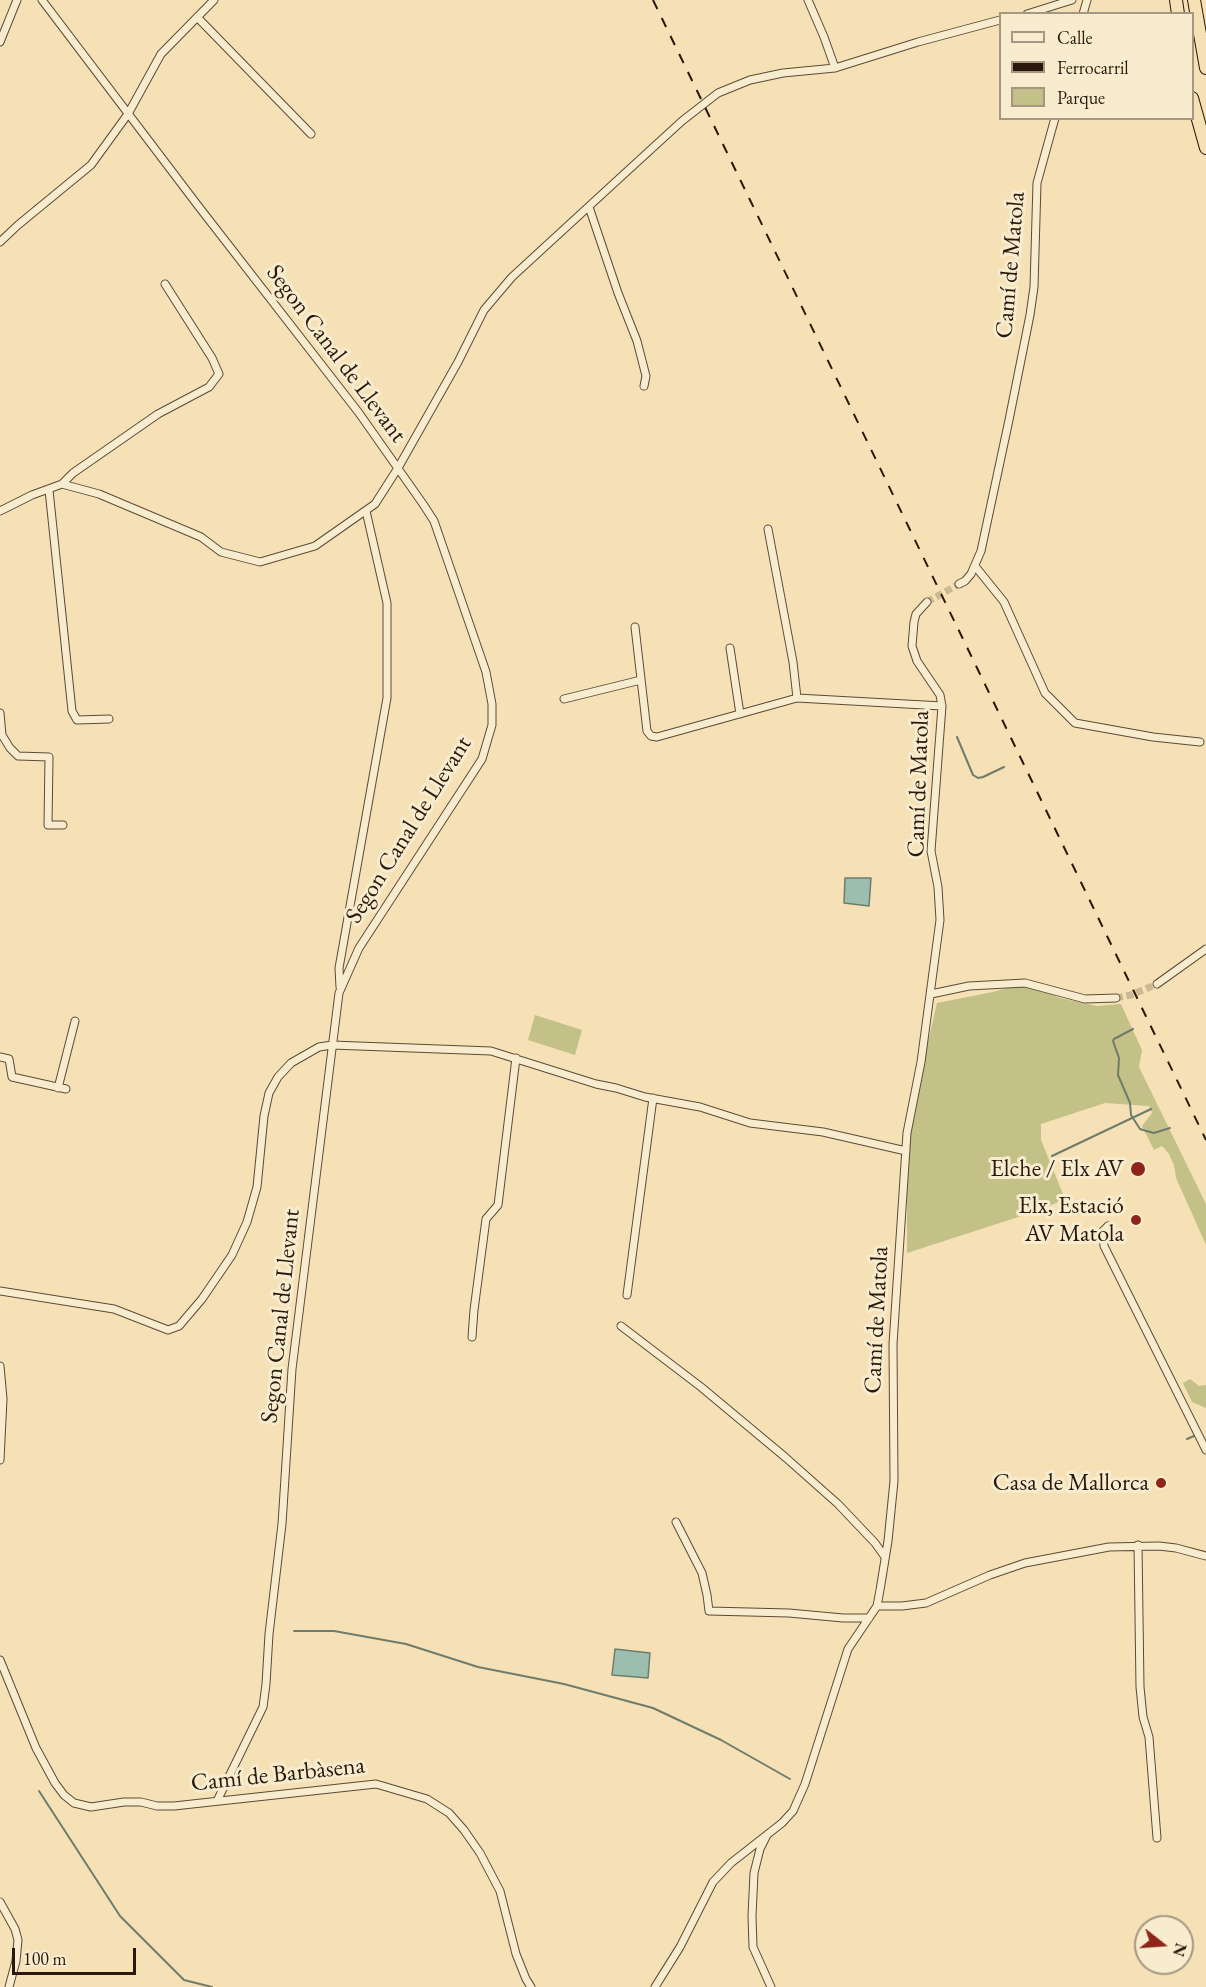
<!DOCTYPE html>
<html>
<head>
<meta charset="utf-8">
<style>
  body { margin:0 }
  #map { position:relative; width:1206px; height:1987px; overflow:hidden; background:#f5e1b5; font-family:"EB Garamond",serif }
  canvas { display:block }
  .legend { position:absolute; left:999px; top:12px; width:195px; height:108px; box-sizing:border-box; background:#f8eccf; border:2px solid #a59781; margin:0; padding:8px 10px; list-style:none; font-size:18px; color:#29180b }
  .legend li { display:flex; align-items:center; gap:12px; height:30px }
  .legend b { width:30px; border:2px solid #a59781 }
  .north { position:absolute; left:1134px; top:1915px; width:60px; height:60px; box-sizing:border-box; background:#f8eccf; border:2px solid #a59781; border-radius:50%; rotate:107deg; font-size:16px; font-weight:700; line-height:24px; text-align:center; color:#29180b }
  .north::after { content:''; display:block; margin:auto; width:21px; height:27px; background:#8f2418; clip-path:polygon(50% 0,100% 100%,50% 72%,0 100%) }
  .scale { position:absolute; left:12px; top:1948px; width:124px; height:27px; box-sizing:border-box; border:3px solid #29180b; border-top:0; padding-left:8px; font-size:18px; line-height:21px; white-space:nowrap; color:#29180b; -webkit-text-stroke:4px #f8eccf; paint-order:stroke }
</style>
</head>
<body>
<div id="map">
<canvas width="1206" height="1987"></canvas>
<ul class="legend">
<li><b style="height:8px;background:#f8eccf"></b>Calle</li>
<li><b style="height:8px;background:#29180b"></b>Ferrocarril</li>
<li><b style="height:16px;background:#c3c188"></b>Parque</li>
</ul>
<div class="north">N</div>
<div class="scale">100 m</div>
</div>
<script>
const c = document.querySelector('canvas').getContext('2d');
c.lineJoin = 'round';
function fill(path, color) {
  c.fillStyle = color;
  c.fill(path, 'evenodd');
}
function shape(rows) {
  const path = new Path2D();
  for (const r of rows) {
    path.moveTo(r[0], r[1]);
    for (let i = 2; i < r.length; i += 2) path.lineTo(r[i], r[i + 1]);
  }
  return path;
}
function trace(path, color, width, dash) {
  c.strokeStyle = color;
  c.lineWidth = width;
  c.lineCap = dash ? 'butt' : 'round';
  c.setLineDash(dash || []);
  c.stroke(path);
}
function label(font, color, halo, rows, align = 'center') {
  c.font = font + ' "EB Garamond",serif';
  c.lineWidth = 6;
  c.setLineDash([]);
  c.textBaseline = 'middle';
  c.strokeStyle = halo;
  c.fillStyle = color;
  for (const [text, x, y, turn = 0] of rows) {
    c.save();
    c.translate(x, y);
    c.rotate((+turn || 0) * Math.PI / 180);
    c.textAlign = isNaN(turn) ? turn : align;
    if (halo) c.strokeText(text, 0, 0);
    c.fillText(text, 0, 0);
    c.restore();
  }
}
const green = shape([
  [1025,983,1060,998,1097,1006,1121,1004,1142,1050,1139,1067,1206,1204,1206,1245,1176,1178,1174,1165,1169,1154,1162,1146,1154,1150,1142,1126,1152,1113,1149,1106,1105,1103,1041,1124,1041,1140,1065,1199,1040,1210,907,1253,907,1133,937,1003,993,992],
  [535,1015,582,1030,575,1055,528,1040],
  [1190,1379,1199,1386,1206,1385,1206,1408,1192,1402,1183,1383]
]);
const water = shape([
  [845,878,871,878,869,906,844,903,845,878],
  [615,1649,650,1653,648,1678,612,1675,615,1649]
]);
const stream = shape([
  [957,737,973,775,978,778,983,777,1004,767],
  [1133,1029,1114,1039,1113,1041,1119,1058,1118,1075,1130,1103,1131,1115,1140,1129,1143,1130,1154,1133,1170,1128],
  [1052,1156,1151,1109],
  [1187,1439,1194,1436],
  [294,1631,334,1631,406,1644,478,1667,564,1684,653,1708,721,1740,790,1779],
  [39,1791,120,1916,184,1980,212,1987]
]);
const minorTunnel = shape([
  [927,602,959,584],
  [1116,998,1131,995,1157,984]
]);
const minor = shape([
  [42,0,199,207,359,413,423,504,434,521,486,672,492,704,492,725,482,759,359,948,339,993,292,1369,282,1524,269,1634,266,1684,263,1707,217,1801],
  [1027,14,1072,0],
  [1083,14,1087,0],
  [197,17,311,134],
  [0,42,17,0],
  [835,68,918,42,1000,20],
  [589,207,618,293,637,341,646,376,644,386],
  [0,242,18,225,91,165,128,114,161,54,214,0],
  [62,484,73,473,158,414,209,387,219,374,212,358,165,284],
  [49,490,72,711,77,720,109,719],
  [0,511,32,495,62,484,99,494,201,537,221,552,260,562,315,546,375,504,398,468,458,362,484,310,512,277,623,175,682,121,718,93,750,80,783,73,835,68,824,37,808,0],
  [768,529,793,662,797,698],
  [975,566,1004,602,1045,693,1075,723,1153,737,1200,742],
  [959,584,965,581,971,574,981,551,1009,420,1030,315,1034,287,1037,183,1055,118],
  [635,627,647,731,651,736,657,737,797,698,942,706],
  [730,648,740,714],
  [564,699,641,680],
  [0,713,2,735,10,748,18,756,49,757,48,825,63,825],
  [1157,984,1206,949],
  [340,987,339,968,387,698,387,603,366,511],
  [931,994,969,986,1025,983,1085,999,1116,998],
  [0,1057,9,1059,12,1077,66,1089],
  [58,1088,75,1021],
  [1108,1226,1103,1231,1104,1246,1206,1450],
  [0,1291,114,1309,168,1330,179,1326,202,1299,232,1255,247,1222,257,1187,264,1116,269,1093,278,1077,291,1063,319,1047,332,1045,491,1051,596,1084,616,1088,645,1097,700,1107,750,1123,823,1132,906,1151],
  [627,1295,653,1098],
  [621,1326,701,1387,785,1457,838,1504,875,1543,885,1557],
  [472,1337,474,1310,486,1219,498,1205,516,1058],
  [0,1366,3,1399,0,1460],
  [676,1522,702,1573,707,1595,709,1611,789,1613,843,1618,869,1618],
  [1138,1545,1140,1687,1143,1717,1149,1737,1157,1838],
  [877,1606,902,1606,926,1603,990,1575,1025,1563,1109,1547,1159,1546,1176,1548,1206,1556],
  [0,1660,36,1748,55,1783,64,1795,74,1803,91,1807,124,1802,141,1802,157,1806,174,1806,376,1784,427,1799,449,1813,464,1830,480,1853,500,1891,516,1954,526,1979,531,1987],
  [767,1835,760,1849,754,1873,752,1916,753,1947,771,1987],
  [0,1902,15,1929,18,1940,16,1961,9,1987],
  [655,1987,680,1947,713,1882,731,1863,782,1823,793,1811,805,1784,848,1649,877,1606,880,1590,888,1541,894,1481,893,1344,907,1133,921,1062,940,920,938,887,931,851,942,706,940,695,917,661,912,646,914,622,916,614,927,602]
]);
const motorway = shape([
  [1176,0,1178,14],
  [1194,0,1206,68],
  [1192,98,1206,148]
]);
const rail = shape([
  [653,0,1206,1140]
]);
const markers = [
  [1138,1169,8,"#8f2418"],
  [1136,1220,6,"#8f2418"],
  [1161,1483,6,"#8f2418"]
];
const streetNames = [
  ["Camí de Matola",1011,265,-85],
  ["Segon Canal de Llevant",336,354,53],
  ["Camí de Matola",919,784,-88],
  ["Segon Canal de Llevant",409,830,-58],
  ["Segon Canal de Llevant",281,1316,-84],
  ["Camí de Matola",877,1320,-87],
  ["Camí de Barbàsena",278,1775,-6]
];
const poiNames = [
  ["Elche / Elx AV",1124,1169],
  ["Elx, Estació",1124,1206],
  ["AV Matola",1124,1234],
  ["Casa de Mallorca",1149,1483]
];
fill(green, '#c3c188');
fill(water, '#9cbeae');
trace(water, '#6e7c6d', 1.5);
trace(stream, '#6e7c6d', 2);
trace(minorTunnel, '#ccb993', 7, [7, 3.5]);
trace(minor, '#5c4a36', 9);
trace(motorway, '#29180b', 14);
trace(minor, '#f8eccf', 7);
trace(motorway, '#f5e1b5', 12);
trace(rail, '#29180b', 2, [10, 10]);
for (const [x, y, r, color] of markers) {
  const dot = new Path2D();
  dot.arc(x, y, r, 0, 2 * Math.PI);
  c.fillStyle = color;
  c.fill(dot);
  trace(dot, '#f8eccf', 2);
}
label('24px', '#29180b', '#f8eccf', streetNames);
label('24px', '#29180b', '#f8eccf', poiNames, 'right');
</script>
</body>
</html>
